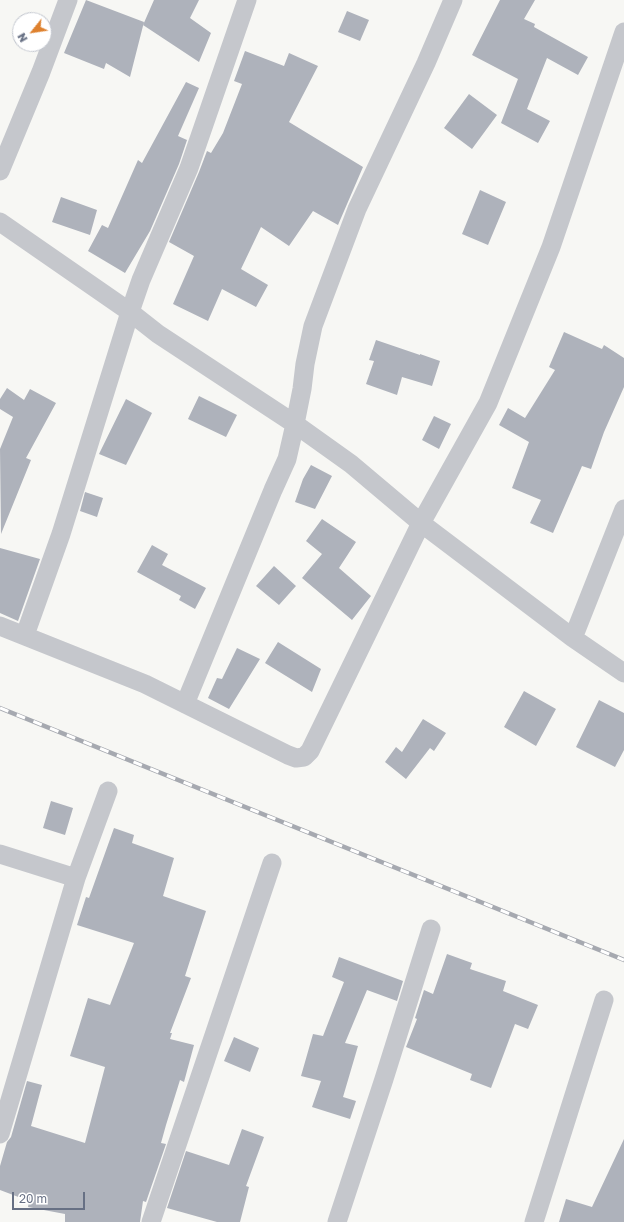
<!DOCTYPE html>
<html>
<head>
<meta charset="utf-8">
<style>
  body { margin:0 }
  #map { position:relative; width:624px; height:1222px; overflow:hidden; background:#f7f7f4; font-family:"Golos Text",sans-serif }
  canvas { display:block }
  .north { position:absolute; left:12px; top:12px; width:40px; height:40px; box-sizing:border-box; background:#fff; border:1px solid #c2c6ce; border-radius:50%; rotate:240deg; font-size:11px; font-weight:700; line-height:16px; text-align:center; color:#677084 }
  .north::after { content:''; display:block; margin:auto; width:14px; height:18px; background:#de812e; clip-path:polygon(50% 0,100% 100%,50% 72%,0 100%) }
  .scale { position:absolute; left:12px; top:1192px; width:73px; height:18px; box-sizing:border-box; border:2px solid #677084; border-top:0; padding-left:5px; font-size:12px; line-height:14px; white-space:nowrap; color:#677084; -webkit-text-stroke:3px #fff; paint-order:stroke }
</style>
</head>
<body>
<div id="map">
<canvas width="624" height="1222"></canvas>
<div class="north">N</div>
<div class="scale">20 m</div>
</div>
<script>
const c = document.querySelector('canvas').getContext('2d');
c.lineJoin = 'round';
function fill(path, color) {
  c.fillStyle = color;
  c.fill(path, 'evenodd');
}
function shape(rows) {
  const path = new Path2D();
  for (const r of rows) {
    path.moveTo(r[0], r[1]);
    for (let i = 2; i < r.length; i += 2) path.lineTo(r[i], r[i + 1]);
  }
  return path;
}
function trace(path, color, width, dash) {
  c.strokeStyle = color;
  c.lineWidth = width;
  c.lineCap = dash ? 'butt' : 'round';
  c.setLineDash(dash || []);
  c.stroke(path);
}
const building = shape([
  [86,0,144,22,130,77,106,63,104,69,64,53],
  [154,0,199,0,190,18,211,33,199,62,143,25],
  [500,0,535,0,524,19,535,24,534,27,588,57,578,75,547,58,527,109,550,121,538,143,501,123,518,79,472,55],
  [347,11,369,20,360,41,338,32],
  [245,51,284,66,289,53,318,66,289,122,363,167,338,225,313,211,289,246,261,227,241,269,268,285,256,307,222,289,208,321,173,304,194,256,169,242,199,172,207,151,211,153,223,133,242,84,234,81],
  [186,82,199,88,178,136,187,140,179,164,150,231,125,273,88,251,102,225,108,228,138,160,142,163],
  [469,94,497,115,472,149,444,128],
  [480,190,506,202,488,245,462,234],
  [61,197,97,210,90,235,52,222],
  [564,332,602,349,604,345,624,358,624,387,604,432,591,469,582,466,553,533,530,523,541,500,512,488,529,442,499,425,508,408,525,418,555,370,549,367],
  [376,340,420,355,420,354,440,361,432,386,402,377,397,395,366,384,374,361,369,360],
  [7,388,24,400,30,389,56,403,26,458,31,460,1,534,0,449,13,417,0,409,0,399],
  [199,396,237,415,226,437,188,419],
  [126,399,152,413,126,465,99,454],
  [434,416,451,424,439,449,422,440],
  [311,465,332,476,315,509,295,502,303,479],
  [85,492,103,498,97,517,80,511],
  [322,519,356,542,339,568,371,596,352,620,302,578,322,554,306,541],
  [152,545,168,554,162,565,206,588,195,609,179,600,181,596,137,572],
  [0,548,40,559,18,621,0,613],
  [274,566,296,586,279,605,256,586],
  [278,642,321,669,312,692,265,663],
  [237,648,260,659,229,709,208,698,217,678,222,679],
  [524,691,556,709,536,746,504,727],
  [599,700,624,713,624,750,615,767,576,747],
  [423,719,446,733,434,751,430,748,406,779,385,762,396,747,402,752],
  [51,801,73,808,65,835,43,828],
  [114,828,134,835,132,843,174,858,163,896,206,911,185,976,191,978,170,1033,172,1033,170,1039,194,1045,184,1082,180,1080,166,1125,161,1143,166,1144,146,1202,143,1201,140,1222,65,1222,65,1214,28,1207,29,1201,0,1190,0,1166,7,1142,11,1137,27,1081,42,1085,31,1126,85,1143,105,1067,70,1056,88,998,110,1005,134,943,77,925,86,897,89,898],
  [447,954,472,963,470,969,506,981,503,991,538,1005,528,1029,515,1024,491,1088,470,1080,472,1074,406,1047,417,1019,415,1018,424,990,433,994],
  [339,957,403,981,397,1001,367,990,345,1043,358,1046,343,1097,356,1101,350,1119,312,1107,321,1081,301,1076,313,1034,323,1036,344,982,332,977],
  [234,1037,259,1048,250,1072,224,1061],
  [242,1129,264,1137,246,1186,249,1187,240,1222,217,1222,167,1208,186,1151,229,1165],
  [624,1139,624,1222,559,1222,566,1199,592,1207]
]);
const street = shape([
  [0,171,41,72,68,0],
  [0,222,130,312,158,334,295,424,351,464,421,523,573,638,624,673],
  [0,626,145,684,288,755,296,758,304,757,310,751,421,523,488,403,551,247,624,32],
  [25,635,61,534,130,312,141,280,189,168,247,0],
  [573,638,624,509],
  [185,704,273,490,287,459,295,424,302,389,305,364,313,326,357,209,426,63,453,0],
  [0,854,76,878],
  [0,1134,76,878,108,791],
  [151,1222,272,863],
  [337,1222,384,1079,431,929],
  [534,1222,604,1000]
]);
const rail = shape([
  [0,708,624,960]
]);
fill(building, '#aeb2bb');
trace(street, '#c5c7cc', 19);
trace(rail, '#a6a9b0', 4.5);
trace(rail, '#fff', 3, [9]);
</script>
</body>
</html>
